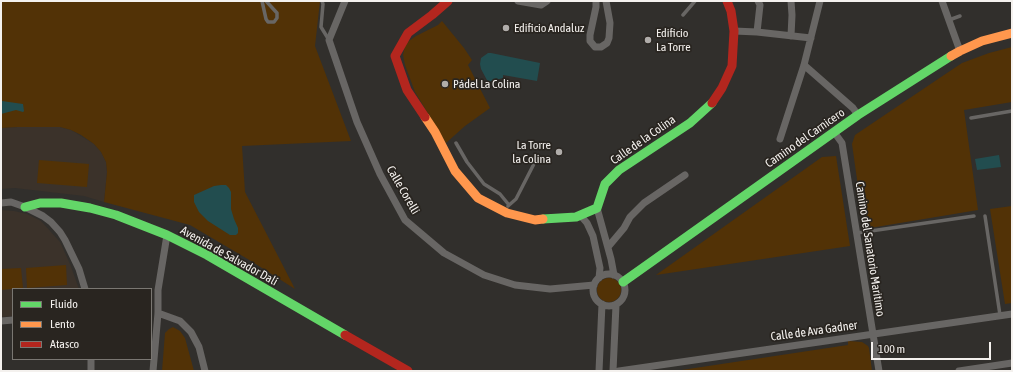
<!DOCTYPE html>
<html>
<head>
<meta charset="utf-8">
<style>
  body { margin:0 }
  #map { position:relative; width:1013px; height:372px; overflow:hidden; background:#312f2c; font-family:"Asap Condensed",sans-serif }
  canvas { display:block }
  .frame { position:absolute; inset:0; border:2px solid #f4f1ee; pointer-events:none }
  .legend { position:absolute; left:12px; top:288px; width:140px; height:72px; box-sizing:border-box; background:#292520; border:1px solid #7a7772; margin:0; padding:5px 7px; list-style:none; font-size:12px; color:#f4f1ee }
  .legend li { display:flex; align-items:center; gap:8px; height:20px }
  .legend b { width:20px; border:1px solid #7a7772 }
  .scale { position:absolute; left:871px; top:342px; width:120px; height:18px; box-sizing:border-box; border:2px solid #f4f1ee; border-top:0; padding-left:5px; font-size:12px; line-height:14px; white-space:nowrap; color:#f4f1ee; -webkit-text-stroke:3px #292520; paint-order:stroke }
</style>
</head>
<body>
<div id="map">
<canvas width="1013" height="372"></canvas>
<div class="frame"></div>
<ul class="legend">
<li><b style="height:5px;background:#63d668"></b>Fluido</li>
<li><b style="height:5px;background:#ff974d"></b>Lento</li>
<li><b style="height:5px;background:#b3261e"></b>Atasco</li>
</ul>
<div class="scale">100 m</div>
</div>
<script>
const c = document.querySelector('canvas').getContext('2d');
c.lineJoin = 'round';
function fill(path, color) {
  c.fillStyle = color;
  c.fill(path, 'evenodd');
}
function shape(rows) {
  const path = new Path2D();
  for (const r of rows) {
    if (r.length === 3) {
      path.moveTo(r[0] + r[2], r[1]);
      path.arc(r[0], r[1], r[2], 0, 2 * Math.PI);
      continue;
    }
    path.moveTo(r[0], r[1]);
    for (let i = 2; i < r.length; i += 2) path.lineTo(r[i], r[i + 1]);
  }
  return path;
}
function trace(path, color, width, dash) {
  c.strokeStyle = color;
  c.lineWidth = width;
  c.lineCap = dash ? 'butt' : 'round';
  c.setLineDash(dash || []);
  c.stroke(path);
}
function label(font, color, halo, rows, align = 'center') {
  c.font = font + ' "Asap Condensed",sans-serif';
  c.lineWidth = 3.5;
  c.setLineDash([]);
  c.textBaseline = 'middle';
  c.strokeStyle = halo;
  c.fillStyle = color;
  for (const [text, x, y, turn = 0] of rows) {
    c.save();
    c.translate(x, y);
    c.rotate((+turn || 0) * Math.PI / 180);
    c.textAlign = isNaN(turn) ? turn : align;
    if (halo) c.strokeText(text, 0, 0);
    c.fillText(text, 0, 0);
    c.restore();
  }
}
const built = shape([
  [17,127,60,127,71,130,94,144,101,152,106,162,107,172,104,202,84,196,58,193,15,188,1,189,1,128],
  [1,210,14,211,27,214,41,221,60,242,70,264,79,289,13,289,13,316,1,317]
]);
const green = shape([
  [1,1,320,1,315,46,351,141,242,146,245,192,295,289,251,261,190,225,104,202,107,172,106,162,101,152,94,144,81,135,71,130,60,127,17,127,1,128],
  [442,21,464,48,472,60,468,65,490,108,465,126,446,143,415,92,405,65,403,55,405,46,409,41,416,36,438,25],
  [1012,47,1012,102,964,110,978,210,864,229,852,144,855,135,944,75,962,63,989,53],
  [836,156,850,246,656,275,822,157],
  [39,160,89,164,87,187,37,183],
  [1012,206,1012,303,1005,304,990,209],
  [66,265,67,285,27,288,26,268],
  [21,268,23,288,1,290,1,269],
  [609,290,12],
  [173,327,180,331,185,338,194,371,162,371,165,333,169,329],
  [848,341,862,342,868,346,869,348,872,371,675,371,848,345]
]);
const water = shape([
  [488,53,491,53,540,63,537,81,503,75,503,78,488,82,481,69,480,64,481,58],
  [1,100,2,101,23,104,24,111,23,112,16,110,1,114],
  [999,155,1001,167,977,170,975,159],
  [221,185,226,185,229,188,231,192,231,209,234,219,238,228,238,233,236,235,230,235,208,221,199,212,194,202,194,195,214,186]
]);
const lane = shape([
  [262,1,266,19,268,22,274,22,277,18,277,13,266,1],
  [322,1,323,4,321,27,329,40],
  [683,15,695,1],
  [949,20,960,16],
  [971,118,1012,111],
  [456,143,467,162,484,184,500,194,509,205],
  [508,206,516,199,538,156],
  [985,216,1000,315],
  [857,233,974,216]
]);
const street = shape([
  [345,1,329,40,357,122,380,174,405,220,444,253,484,275,515,285,550,289,594,285],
  [518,1,541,5,547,1],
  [596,1,596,7,590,35,590,41,595,47,601,47,607,43,609,38,610,23,606,1],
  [942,1,960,51],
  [734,31,757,32,811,38],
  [757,32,760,5,758,1],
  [791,36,792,15,791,1],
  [804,65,853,108,858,115],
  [834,132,842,143,879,371],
  [780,139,804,65,820,1],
  [1,203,11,202,25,207,43,216,51,222,60,232,65,240,79,269,85,289],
  [597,208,611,259,614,275],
  [580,215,587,223,593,236,600,268,599,278],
  [608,247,624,228,630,217,644,203,685,175],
  [609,290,16],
  [158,313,180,321,191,332,199,347,205,371],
  [1,321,13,320],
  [91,371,91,359],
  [153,371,158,313,158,290,167,235],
  [599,371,602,304],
  [613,371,616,305],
  [619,371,1012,314],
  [959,371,1012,363]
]);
const fast = shape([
  [25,207,40,203,61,203,90,208,116,215,167,235,207,255,345,335],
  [543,219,576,217,597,208,605,184,619,170,690,123,712,103],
  [623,282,858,115,951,56]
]);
const slow = shape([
  [951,56,960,51,982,41,1012,33],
  [425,117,435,132,455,171,478,198,507,213,535,220,543,219]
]);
const jam = shape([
  [712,103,722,88,732,66,734,31,731,11,727,1],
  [425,117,407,90,395,56,408,33,432,15,448,1],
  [345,335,408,371]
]);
const markers = [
  [506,28,4,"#b0adaa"],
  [648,40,4,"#b0adaa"],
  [445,84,4,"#b0adaa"],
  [559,152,4,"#b0adaa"]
];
const poiNames = [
  ["Edificio Andaluz",514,28],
  ["Edificio",656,33],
  ["La Torre",656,47],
  ["Pádel La Colina",453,84],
  ["La Torre",551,145,"right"],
  ["la Colina",551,159,"right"]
];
const streetNames = [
  ["Camino del Carnicero",805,138,-35],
  ["Calle de la Colina",643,140,-35],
  ["Calle Corelli",403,190,60],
  ["Camino del Sanatorio Maritimo",870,249,81],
  ["Avenida de Salvador Dalí",229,256,29],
  ["Calle de Ava Gadner",814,331,-8]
];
fill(built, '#3b322a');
fill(green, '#523206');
fill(water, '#224d4f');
trace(lane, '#686664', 3.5);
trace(street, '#686664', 7);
trace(fast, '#63d668', 9);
trace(slow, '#ff974d', 9);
trace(jam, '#b3261e', 9);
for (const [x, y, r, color] of markers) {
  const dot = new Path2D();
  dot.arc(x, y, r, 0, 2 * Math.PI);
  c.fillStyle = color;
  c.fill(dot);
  trace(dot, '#292520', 1.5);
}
label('12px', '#f4f1ee', '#292520', poiNames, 'left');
label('12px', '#f4f1ee', '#292520', streetNames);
</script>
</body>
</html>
